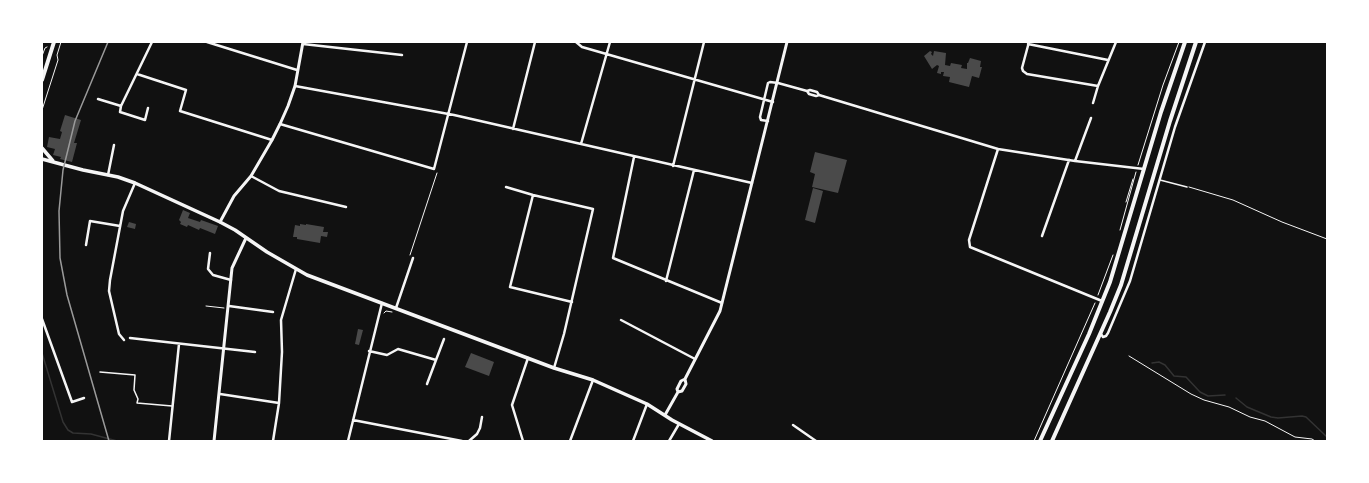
<!DOCTYPE html>
<html>
<head>
<meta charset="utf-8">
<style>
  body { margin:0 }
  #map { position:relative; width:1369px; height:483px; overflow:hidden; background:#111; font-family:Jost,sans-serif }
  canvas { display:block }
  .frame { position:absolute; inset:0; border:43px solid #fff; pointer-events:none }
</style>
</head>
<body>
<div id="map">
<canvas width="1369" height="483"></canvas>
<div class="frame"></div>
</div>
<script>
const c = document.querySelector('canvas').getContext('2d');
c.lineJoin = 'round';
function shape(rows) {
  const path = new Path2D();
  for (const r of rows) {
    path.moveTo(r[0], r[1]);
    for (let i = 2; i < r.length; i += 2) path.lineTo(r[i], r[i + 1]);
  }
  return path;
}
function trace(path, color, width, dash) {
  c.strokeStyle = color;
  c.lineWidth = width;
  c.lineCap = dash ? 'butt' : 'round';
  c.setLineDash(dash || []);
  c.stroke(path);
}
function fill(path, color) {
  c.fillStyle = color;
  c.fill(path, 'evenodd');
}
const stream = shape([
  [42,353,63,422,68,430,73,433,91,434,117,441],
  [1152,363,1159,362,1165,365,1174,376,1186,377,1200,392,1208,396,1225,395],
  [1236,398,1247,407,1271,417,1278,418,1302,416,1306,417,1327,437]
]);
const building = shape([
  [930,51,932,52,931,54,933,56,934,51,946,53,945,65,950,66,951,63,962,65,961,68,967,69,967,63,968,63,970,58,981,61,980,67,982,67,979,78,972,76,969,87,949,82,950,77,943,76,944,72,941,72,941,74,937,73,939,66,937,65,932,69,924,56],
  [65,115,81,120,74,143,77,143,72,162,60,159,61,157,53,155,55,149,47,147,49,137,60,139,62,132,60,131],
  [815,152,847,160,838,193,812,187,815,174,810,172],
  [813,188,823,191,815,223,805,220],
  [183,210,190,213,188,218,200,222,201,220,218,226,215,234,200,228,199,230,188,225,187,227,180,224,181,222,179,220],
  [129,222,136,224,135,229,127,227],
  [300,224,306,225,306,224,324,227,323,232,328,232,327,237,321,236,320,243,297,239,297,237,293,237,295,225,300,226],
  [358,329,363,330,359,345,355,344],
  [471,353,494,362,489,376,465,367]
]);
const path = shape([
  [42,56,45,48,47,47],
  [42,110,58,60,57,55,61,42],
  [1138,165,1163,85,1179,42],
  [1189,187,1233,200,1282,222,1327,239],
  [1126,202,1133,179],
  [1120,230,1136,172],
  [410,255,437,173],
  [1098,295,1113,255],
  [206,306,224,308],
  [384,313,386,311,392,312],
  [1129,356,1191,394,1204,400,1229,407,1250,417,1265,421,1295,437,1312,439,1315,441],
  [1034,441,1095,303]
]);
const service = shape([
  [1160,180,1187,187],
  [100,372,135,375,134,390,138,399,137,403,172,406]
]);
const minor = shape([
  [207,42,297,70],
  [576,42,582,47,589,49,773,102],
  [1029,42,1022,68,1023,71,1027,74,1098,86],
  [303,44,402,55],
  [1028,44,1108,60],
  [137,74,186,90,180,111,272,140],
  [295,86,454,115,752,183],
  [807,91,810,90,817,92,819,95],
  [98,99,121,106],
  [1093,103,1098,86,1116,42],
  [148,108,145,120,120,112,121,106,152,42],
  [768,121,761,120,760,117,768,83,770,82,778,83,807,91,809,94,816,96,819,95,998,149,1075,161,1144,169],
  [280,124,434,169,467,42],
  [513,129,535,42],
  [581,144,610,42],
  [998,149,969,240,970,247,1102,301],
  [634,157,613,258,722,303],
  [1075,161,1091,118],
  [673,166,704,42],
  [108,175,114,145],
  [251,176,279,191,346,207],
  [506,187,533,195,593,209,564,334,554,368],
  [533,195,510,287,572,302],
  [1042,236,1069,160],
  [86,245,90,221,120,226],
  [210,253,208,269,213,275,231,280],
  [666,281,694,170],
  [229,306,273,312],
  [396,308,413,258],
  [42,319,72,402,84,398],
  [621,320,695,359],
  [1101,334,1103,337,1106,336,1108,333,1130,281,1175,127,1205,42],
  [130,338,255,352],
  [124,340,119,334,109,291,110,280,123,211,135,183],
  [369,351,387,355,398,349,436,360,444,339],
  [427,384,436,360],
  [220,394,279,403],
  [353,420,462,441],
  [793,425,816,441],
  [169,441,179,344],
  [273,441,279,403,282,352,281,320,296,269],
  [348,441,382,303],
  [469,441,477,434,480,428,482,417],
  [523,441,512,405,528,358],
  [570,441,593,380],
  [633,441,647,404],
  [669,441,679,424]
]);
const tertiary = shape([
  [220,222,234,196,251,176,272,140,280,124,288,106,295,86,303,42],
  [678,392,682,391,686,384,685,379],
  [665,415,678,392,677,389,681,381,685,379,720,311,787,42],
  [214,441,232,268,246,238]
]);
const secondary = shape([
  [42,148,53,161],
  [42,159,83,170,118,177,135,183,220,222,235,230,267,252,307,275,554,368,593,380,647,404,672,420,712,441]
]);
const primary = shape([
  [42,80,54,42]
]);
const trunk = shape([
  [1040,441,1089,334,1110,282,1161,112,1185,42],
  [1052,441,1110,312,1121,285,1170,121,1196,42]
]);
const rail = shape([
  [108,42,75,121,63,170,59,211,60,258,67,295,109,441]
]);
trace(stream, '#333', 1.5);
fill(building, '#4a4a4a');
trace(path, '#f5f5f5', 1);
trace(service, '#f5f5f5', 1.5);
trace(minor, '#f5f5f5', 2.5);
trace(tertiary, '#f5f5f5', 3);
trace(secondary, '#f5f5f5', 3.5);
trace(primary, '#f5f5f5', 4);
trace(trunk, '#f5f5f5', 4);
trace(rail, '#9a9a9a', 1.5);
</script>
</body>
</html>
